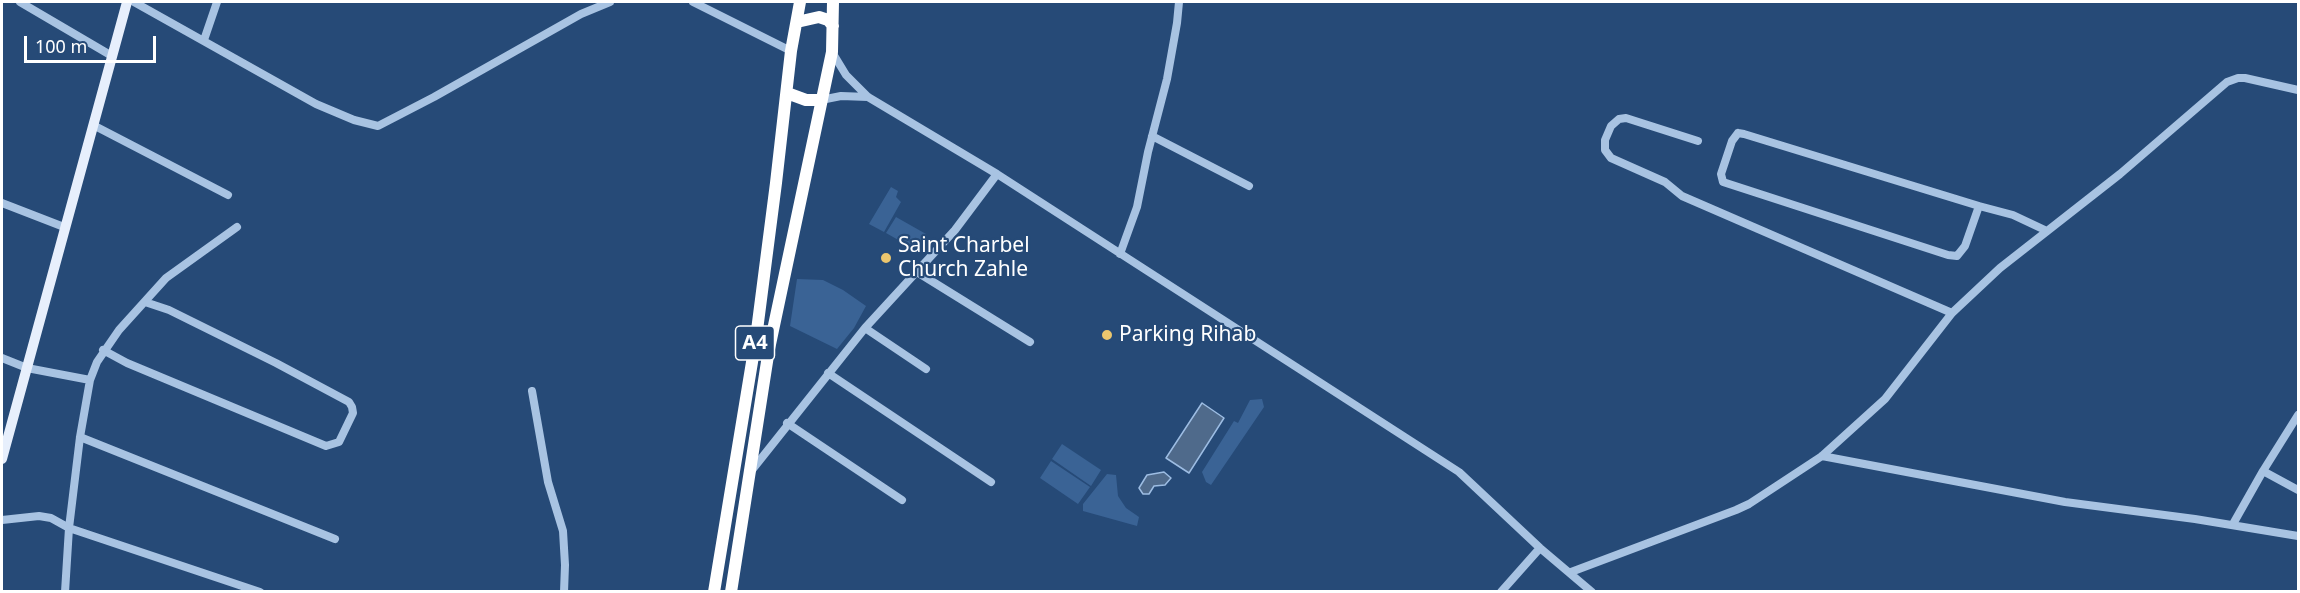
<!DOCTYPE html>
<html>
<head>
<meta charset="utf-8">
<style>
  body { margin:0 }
  #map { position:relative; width:2300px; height:593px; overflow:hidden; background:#264a77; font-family:"Noto Sans",sans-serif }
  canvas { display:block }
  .frame { position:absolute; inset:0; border:3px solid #fff; pointer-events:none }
  .scale { position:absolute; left:24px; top:36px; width:132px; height:27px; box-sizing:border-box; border:3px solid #fff; border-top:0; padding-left:8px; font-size:18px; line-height:21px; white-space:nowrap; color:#fff; -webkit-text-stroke:4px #264a77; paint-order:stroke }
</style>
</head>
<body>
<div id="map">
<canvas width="2300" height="593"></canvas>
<div class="frame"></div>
<div class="scale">100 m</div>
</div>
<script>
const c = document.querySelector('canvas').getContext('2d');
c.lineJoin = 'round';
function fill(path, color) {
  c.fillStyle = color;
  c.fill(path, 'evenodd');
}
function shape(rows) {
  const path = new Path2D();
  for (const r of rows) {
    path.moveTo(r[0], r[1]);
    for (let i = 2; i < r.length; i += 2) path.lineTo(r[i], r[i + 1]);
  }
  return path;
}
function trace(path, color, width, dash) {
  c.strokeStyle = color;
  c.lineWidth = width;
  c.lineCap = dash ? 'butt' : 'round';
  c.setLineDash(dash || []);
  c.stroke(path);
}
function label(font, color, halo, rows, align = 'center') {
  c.font = font + ' "Noto Sans",sans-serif';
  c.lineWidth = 4.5;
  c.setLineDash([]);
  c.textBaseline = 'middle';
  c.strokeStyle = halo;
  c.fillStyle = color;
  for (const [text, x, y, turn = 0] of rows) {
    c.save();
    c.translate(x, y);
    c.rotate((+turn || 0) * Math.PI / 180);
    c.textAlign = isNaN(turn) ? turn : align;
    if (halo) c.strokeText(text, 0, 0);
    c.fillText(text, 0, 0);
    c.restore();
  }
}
const green = shape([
  [891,187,898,191,896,197,901,202,884,232,869,224],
  [896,217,926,234,916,250,886,233],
  [797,279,823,280,843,290,866,306,854,328,837,349,790,326],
  [1262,399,1264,407,1211,485,1206,482,1202,472,1234,421,1238,423,1250,400],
  [1062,444,1101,470,1091,486,1052,459],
  [1051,461,1090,487,1078,504,1040,478],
  [1107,474,1116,475,1118,496,1126,508,1139,517,1137,526,1083,511,1083,504]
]);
const water = shape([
  [1202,403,1224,418,1189,473,1166,458,1202,403],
  [1164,472,1171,478,1165,485,1154,486,1149,494,1143,494,1139,488,1147,475,1164,472]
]);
const minor = shape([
  [20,2,112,56],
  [134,2,316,104,354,120,378,126,434,97,581,14,610,2],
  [693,2,791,51],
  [204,40,217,2],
  [832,52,846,75,868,97,997,174,1459,472,1540,548,1592,592],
  [821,100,841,96,868,97],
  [93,125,228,195],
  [1738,133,1744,134,1979,206,1965,246,1957,256,1948,255,1723,182,1721,174,1732,141,1738,133],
  [1152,136,1249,186],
  [1698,141,1626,118,1619,119,1611,126,1605,140,1605,150,1611,158,1665,182,1682,196,1952,313],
  [2,203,64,227],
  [1979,206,2013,215,2047,231],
  [1120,254,1137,207,1148,152,1167,79,1177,23,1179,2],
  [917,272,1030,342],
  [865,328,926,369],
  [103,350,127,363,326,446,339,442,353,413,352,407,349,402,276,363,169,310,145,302],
  [2,358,27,368,90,380],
  [828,373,991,482],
  [532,391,548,482,563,531,565,565,564,592],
  [787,423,902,500],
  [80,437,335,539],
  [1822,456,2065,502,2195,519,2298,536],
  [752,470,865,328,955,230,997,174],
  [2263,471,2298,490],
  [2,520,39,516,51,518,69,528,260,592],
  [2233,524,2263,471,2298,415],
  [1571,572,1736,510,1749,504,1822,456,1885,399,1952,313,2000,268,2120,174,2227,82,2238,78,2245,78,2298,90],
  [65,592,69,528,80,437,90,380,97,362,119,330,166,278,237,227],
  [1501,592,1540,548]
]);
const major = shape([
  [2,459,127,2]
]);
const highway = shape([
  [797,22,819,17,828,20,833,26],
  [787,93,806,100,821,100],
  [714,592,756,338,776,183,791,51,800,2],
  [731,592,769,349,832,52,833,2]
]);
const markers = [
  [886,258,6,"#ebc66e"],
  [1107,335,6,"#ebc66e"]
];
const shields = [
  [755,343,39]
];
const shieldNames = [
  ["A4",755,343]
];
const poiNames = [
  ["Saint Charbel",898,246],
  ["Church Zahle",898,270],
  ["Parking Rihab",1119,335]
];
fill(green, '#3a6395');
fill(water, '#4f6a8b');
trace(water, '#9dbde3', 1.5);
trace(minor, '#a8c3e2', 8);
trace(major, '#e7effc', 10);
trace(highway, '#fff', 12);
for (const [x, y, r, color] of markers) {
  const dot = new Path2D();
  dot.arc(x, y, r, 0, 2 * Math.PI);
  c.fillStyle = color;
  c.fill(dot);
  trace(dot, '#264a77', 2);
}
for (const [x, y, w] of shields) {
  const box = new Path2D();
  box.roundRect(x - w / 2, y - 17, w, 34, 4.5);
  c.fillStyle = '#264a77';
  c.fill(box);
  trace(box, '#fff', 1.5);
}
label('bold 20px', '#fff', null, shieldNames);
label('21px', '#fff', '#264a77', poiNames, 'left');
</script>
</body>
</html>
